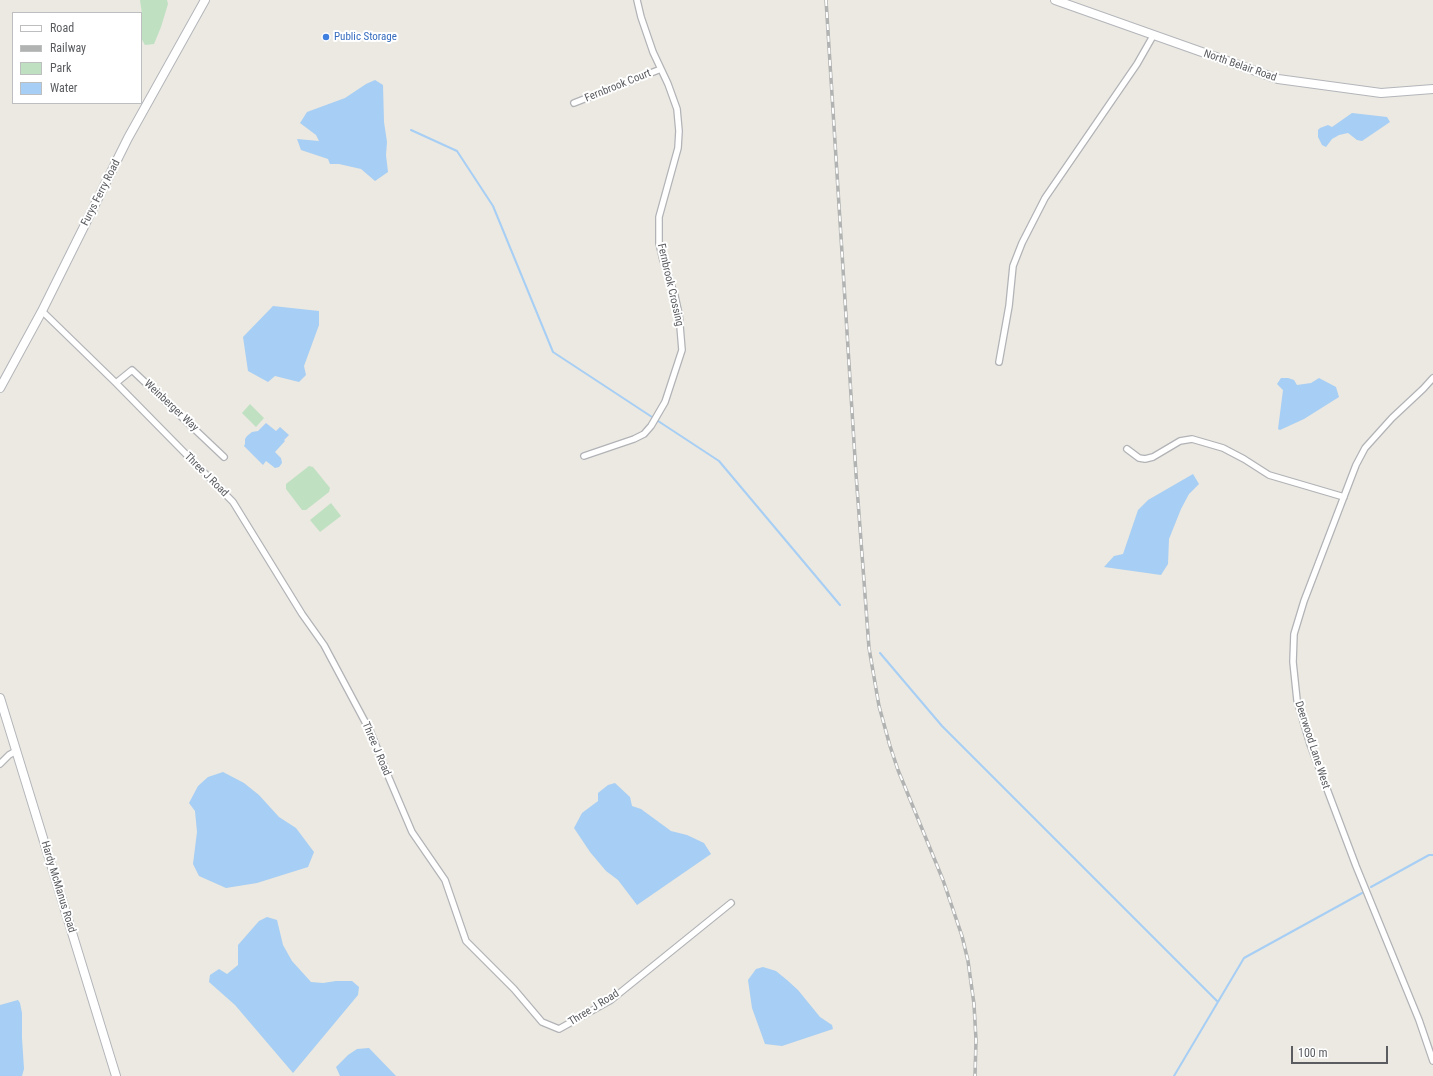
<!DOCTYPE html>
<html>
<head>
<meta charset="utf-8">
<style>
  body { margin:0 }
  #map { position:relative; width:1433px; height:1076px; overflow:hidden; background:#ebe9e1; font-family:"Roboto Condensed",sans-serif }
  canvas { display:block }
  .legend { position:absolute; left:12px; top:12px; width:130px; height:92px; box-sizing:border-box; background:#fff; border:1px solid #bdbebf; margin:0; padding:5px 7px; list-style:none; font-size:12px; color:#5a5c60 }
  .legend li { display:flex; align-items:center; gap:8px; height:20px }
  .legend b { width:20px; border:1px solid #bdbebf }
  .scale { position:absolute; left:1291px; top:1046px; width:97px; height:18px; box-sizing:border-box; border:2px solid #5a5c60; border-top:0; padding-left:5px; font-size:12px; line-height:14px; white-space:nowrap; color:#5a5c60; -webkit-text-stroke:3px #fff; paint-order:stroke }
</style>
</head>
<body>
<div id="map">
<canvas width="1433" height="1076"></canvas>
<ul class="legend">
<li><b style="height:5px;background:#fff"></b>Road</li>
<li><b style="height:5px;background:#b1b2b2"></b>Railway</li>
<li><b style="height:11px;background:#c0e0c2"></b>Park</li>
<li><b style="height:11px;background:#a7cef4"></b>Water</li>
</ul>
<div class="scale">100 m</div>
</div>
<script>
const c = document.querySelector('canvas').getContext('2d');
c.lineJoin = 'round';
function fill(path, color) {
  c.fillStyle = color;
  c.fill(path, 'evenodd');
}
function shape(rows) {
  const path = new Path2D();
  for (const r of rows) {
    path.moveTo(r[0], r[1]);
    for (let i = 2; i < r.length; i += 2) path.lineTo(r[i], r[i + 1]);
  }
  return path;
}
function trace(path, color, width, dash) {
  c.strokeStyle = color;
  c.lineWidth = width;
  c.lineCap = dash ? 'butt' : 'round';
  c.setLineDash(dash || []);
  c.stroke(path);
}
function label(font, color, halo, rows, align = 'center') {
  c.font = font + ' "Roboto Condensed",sans-serif';
  c.lineWidth = 4;
  c.setLineDash([]);
  c.textBaseline = 'middle';
  c.strokeStyle = halo;
  c.fillStyle = color;
  for (const [text, x, y, turn = 0] of rows) {
    c.save();
    c.translate(x, y);
    c.rotate((+turn || 0) * Math.PI / 180);
    c.textAlign = isNaN(turn) ? turn : align;
    if (halo) c.strokeText(text, 0, 0);
    c.fillText(text, 0, 0);
    c.restore();
  }
}
const green = shape([
  [140,0,167,0,168,4,161,27,154,44,145,45,141,38,142,14],
  [250,404,264,418,256,427,242,413],
  [309,466,313,467,330,488,329,492,306,510,302,510,286,489,286,484],
  [331,503,341,516,320,532,310,520]
]);
const water = shape([
  [375,80,383,85,384,122,387,142,386,155,388,172,375,181,361,169,339,164,330,164,328,159,301,150,297,139,319,141,316,135,300,123,307,112,345,98,366,84],
  [1352,113,1387,117,1390,122,1362,141,1357,140,1348,133,1339,135,1332,139,1326,147,1322,145,1318,137,1318,130,1320,128,1328,125,1332,127],
  [273,306,319,311,319,325,304,366,306,375,299,382,275,376,268,382,248,371,243,337],
  [1281,378,1288,378,1294,380,1297,385,1311,383,1319,378,1336,387,1339,397,1304,419,1280,430,1278,429,1283,390,1277,384],
  [266,423,276,431,280,427,289,435,284,440,285,441,275,452,281,458,282,463,279,467,275,468,266,461,263,465,244,446,245,444,245,439,247,436,252,432,258,431],
  [1193,474,1199,484,1189,494,1181,509,1169,539,1168,564,1161,575,1104,567,1114,556,1123,554,1138,510,1148,500],
  [223,772,244,783,259,795,279,817,296,828,314,852,308,867,257,883,226,888,199,876,193,864,197,832,195,811,189,803,198,786,208,777],
  [615,783,630,797,632,806,641,809,671,831,687,835,704,843,711,854,637,905,618,880,606,871,590,852,574,828,582,813,598,801,598,793,608,785],
  [267,917,277,920,283,945,292,961,311,982,323,983,336,981,352,981,359,987,358,995,293,1073,235,1005,209,982,210,975,219,969,227,974,238,965,238,945,259,921],
  [763,967,776,971,787,980,798,990,820,1017,832,1025,833,1029,782,1046,765,1044,752,1008,748,980,756,969],
  [18,1000,20,1003,22,1013,22,1038,24,1069,22,1076,0,1076,0,1005],
  [369,1048,396,1076,340,1076,336,1067,348,1055,357,1049]
]);
const stream = shape([
  [411,130,457,151,493,206,553,352,719,461,840,605],
  [880,653,942,726,1218,1002],
  [1371,887,1429,855,1433,855],
  [1174,1076,1244,958,1362,893]
]);
const street = shape([
  [574,103,661,69],
  [42,311,116,383,233,502,302,614,324,645,371,733,389,778,412,832,445,880,466,941,514,989,542,1022,559,1029,611,1000,731,903],
  [999,362,1009,306,1013,266,1022,243,1045,198,1137,64,1153,36],
  [1433,378,1423,389,1392,418,1365,448,1356,465,1304,601,1294,634,1293,662,1297,700,1310,744,1356,866,1419,1020,1433,1061],
  [116,383,132,370,224,457],
  [1127,449,1139,458,1145,459,1153,457,1180,441,1192,439,1223,448,1244,459,1269,475,1344,497],
  [584,456,634,439,644,434,651,426,665,402,682,350,679,314,675,296,663,260,659,243,659,217,678,148,679,131,677,109,668,84,653,52,641,17,637,0],
  [0,764,9,755,16,751]
]);
const secondary = shape([
  [1055,0,1278,79,1381,93,1433,89],
  [0,388,42,311,128,138,205,0],
  [0,698,116,1076]
]);
const rail = shape([
  [826,0,856,474,869,648,879,706,890,746,898,770,943,880,962,936,968,961,974,1004,976,1040,975,1076]
]);
const markers = [
  [326,37,4,"#3f7fe0"]
];
const shopNames = [
  ["Public Storage",334,37]
];
const streetNames = [
  ["North Belair Road",1240,66,19],
  ["Fernbrook Court",618,86,-22],
  ["Furys Ferry Road",101,193,-63],
  ["Fernbrook Crossing",670,285,77],
  ["Weinberger Way",171,406,43],
  ["Three J Road",206,475,45],
  ["Deerwood Lane West",1312,745,72],
  ["Three J Road",376,749,67],
  ["Hardy McManus Road",58,887,73],
  ["Three J Road",594,1008,-32]
];
fill(green, '#c0e0c2');
fill(water, '#a7cef4');
trace(stream, '#a7cef4', 2);
trace(street, '#b2b3b7', 8);
trace(secondary, '#b3b5ba', 10);
trace(street, '#fff', 5.5);
trace(secondary, '#fff', 8);
trace(rail, '#b1b2b2', 3.5);
trace(rail, '#fff', 2, [6]);
for (const [x, y, r, color] of markers) {
  const dot = new Path2D();
  dot.arc(x, y, r, 0, 2 * Math.PI);
  c.fillStyle = color;
  c.fill(dot);
  trace(dot, '#fff', 1.5);
}
label('11px', '#366cbe', '#fff', shopNames, 'left');
label('11px', '#5a5c60', '#fff', streetNames);
</script>
</body>
</html>
